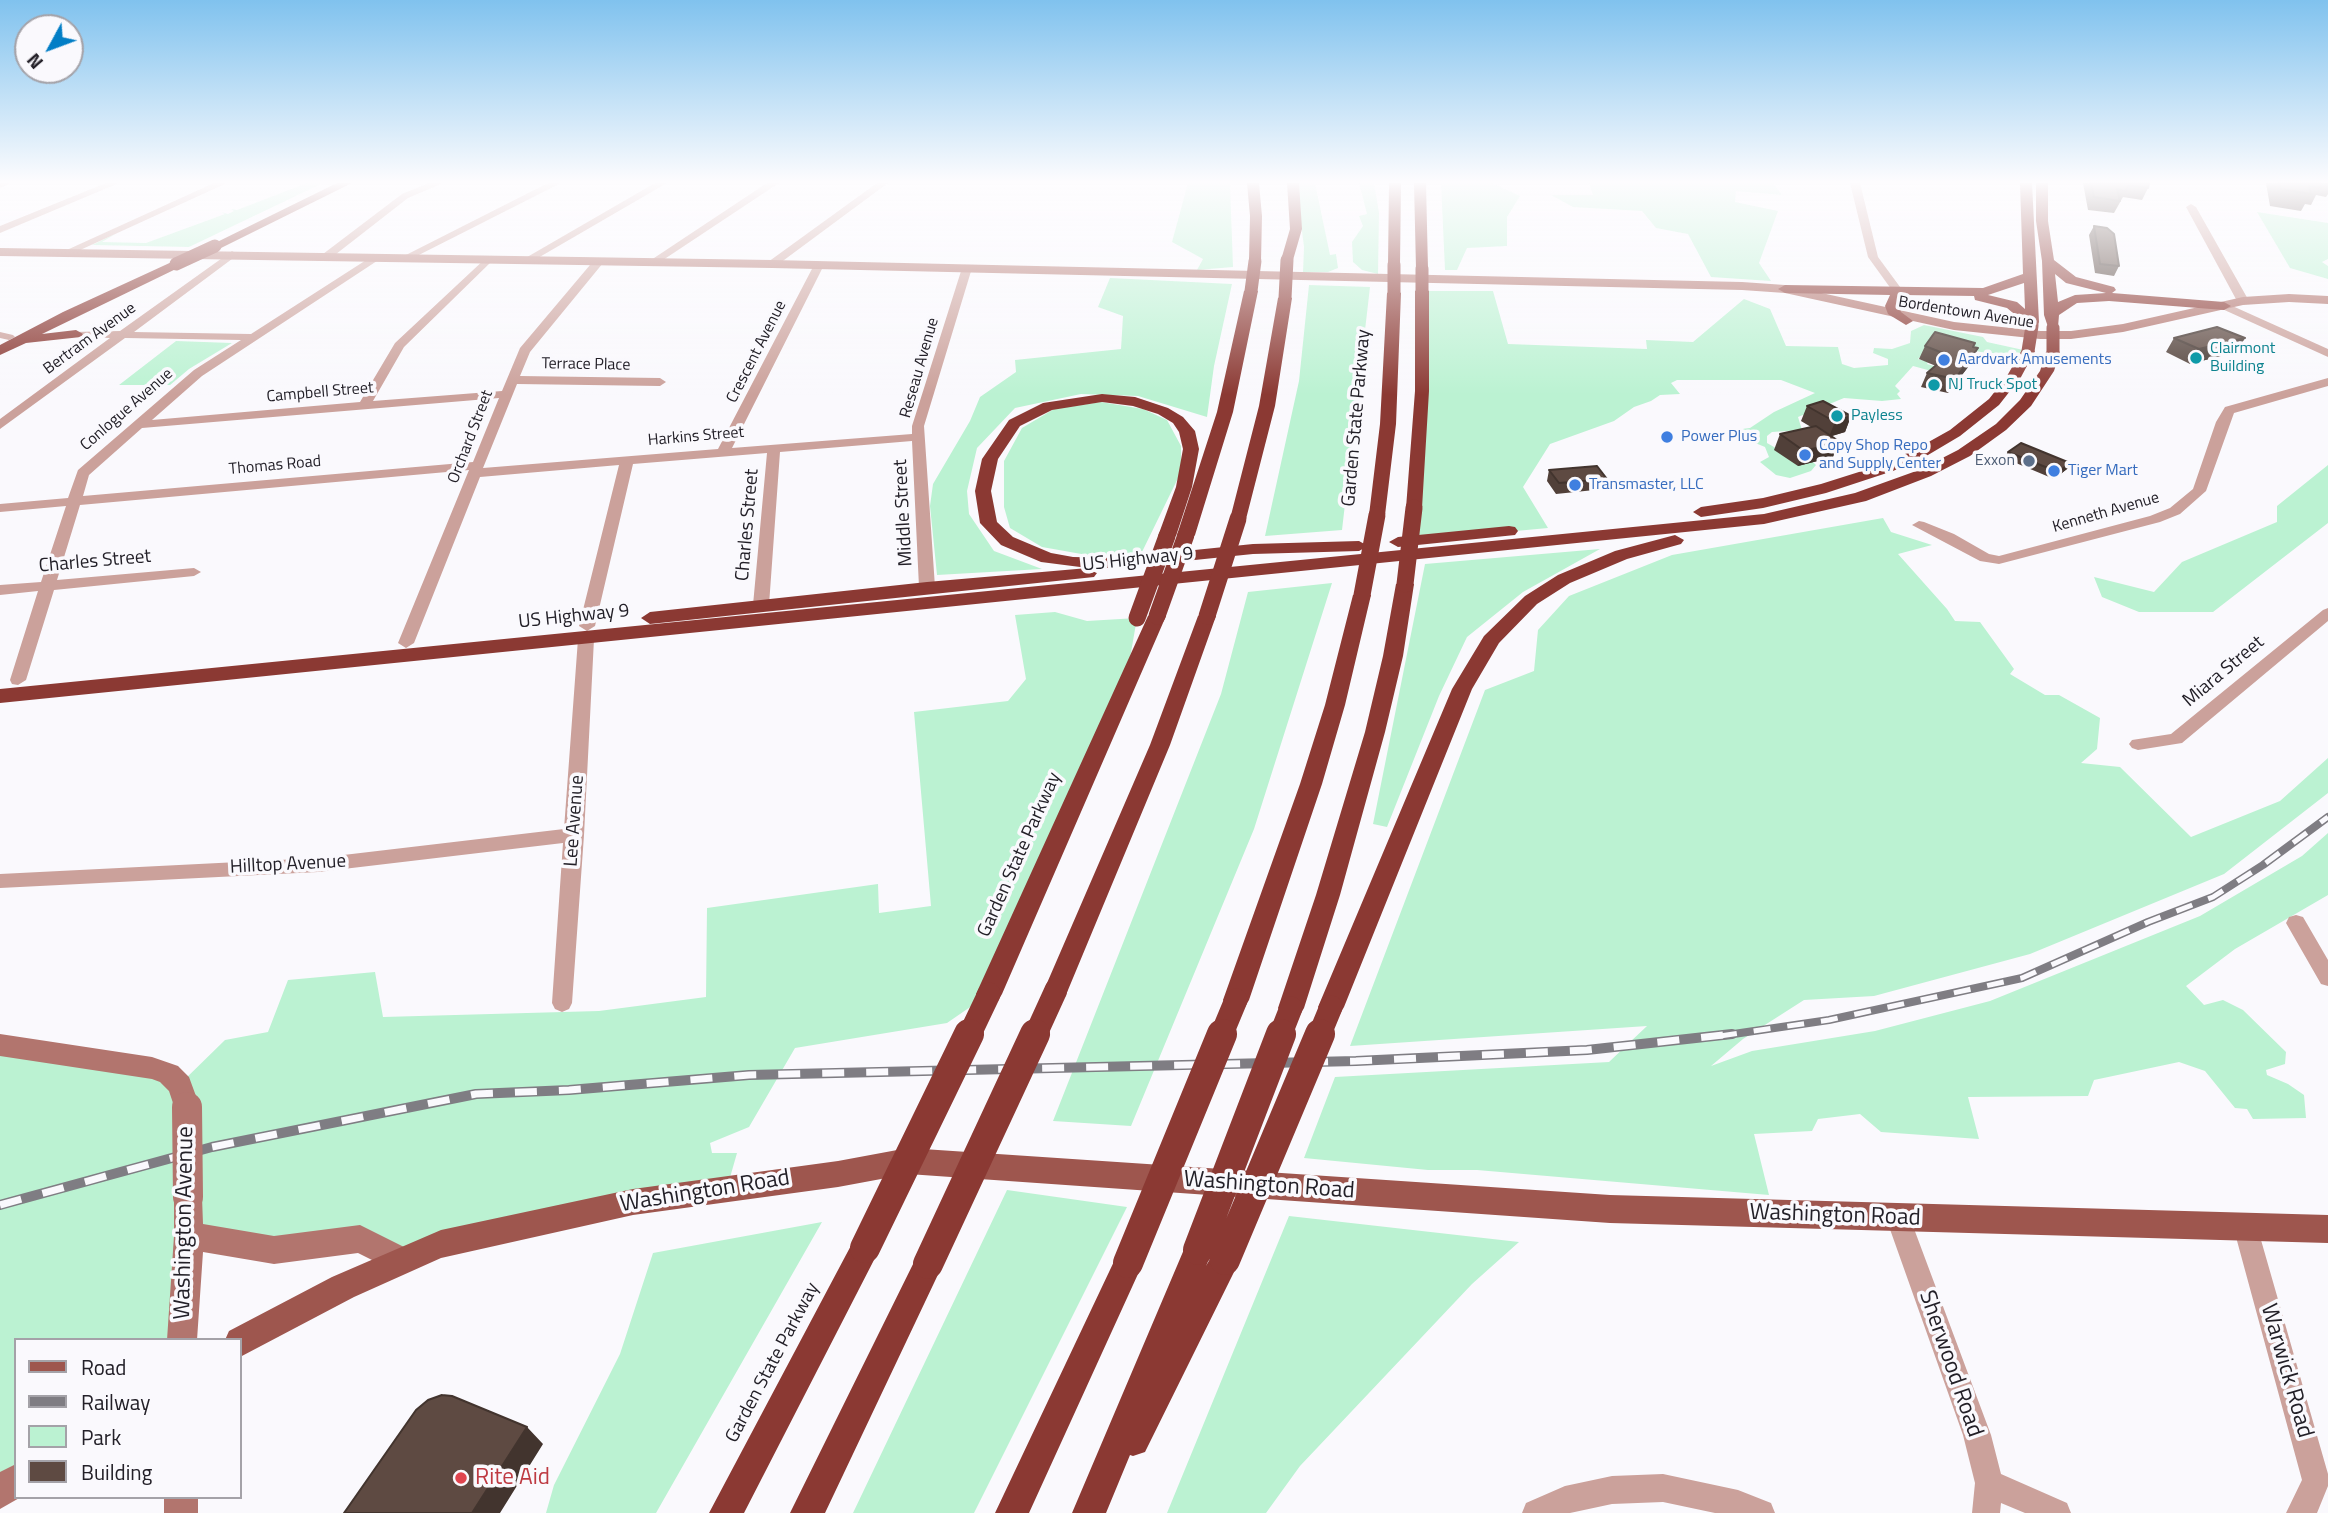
<!DOCTYPE html>
<html>
<head>
<meta charset="utf-8">
<style>
  body { margin:0 }
  #map { position:relative; width:2328px; height:1513px; overflow:hidden; background:#faf9fd; font-family:"Titillium Web",sans-serif }
  canvas { display:block }
  .legend { position:absolute; left:14px; top:1338px; width:228px; height:161px; box-sizing:border-box; background:#faf9fd; border:2px solid #a4a2a8; margin:0; padding:9px 12px; list-style:none; font-size:21px; color:#232028 }
  .legend li { display:flex; align-items:center; gap:14px; height:35px }
  .legend b { width:35px; border:2px solid #a4a2a8 }
  .north { position:absolute; left:14px; top:14px; width:70px; height:70px; box-sizing:border-box; background:#faf9fd; border:2px solid #a4a2a8; border-radius:50%; rotate:229deg; font-size:19px; font-weight:700; line-height:28px; text-align:center; color:#232028 }
  .north::after { content:''; display:block; margin:auto; width:24px; height:32px; background:#027ec6; clip-path:polygon(50% 0,100% 100%,50% 72%,0 100%) }
</style>
</head>
<body>
<div id="map">
<canvas width="2328" height="1513"></canvas>
<ul class="legend">
<li><b style="height:9px;background:#9e564e"></b>Road</li>
<li><b style="height:9px;background:#7f7d83"></b>Railway</li>
<li><b style="height:19px;background:#bbf2d2"></b>Park</li>
<li><b style="height:19px;background:#5e4a42"></b>Building</li>
</ul>
<div class="north">N</div>
</div>
<script>
const c = document.querySelector('canvas').getContext('2d');
c.lineJoin = 'round';
function fill(path, color) {
  c.fillStyle = color;
  c.fill(path, 'evenodd');
}
function shape(rows) {
  const path = new Path2D();
  for (const r of rows) {
    path.moveTo(r[0], r[1]);
    for (let i = 2; i < r.length; i += 2) path.lineTo(r[i], r[i + 1]);
  }
  return path;
}
function trace(path, color, width, dash) {
  c.strokeStyle = color;
  c.lineWidth = width;
  c.lineCap = dash ? 'butt' : 'round';
  c.setLineDash(dash || []);
  c.stroke(path);
}
function label(font, color, halo, rows, align = 'center') {
  c.font = font + ' "Titillium Web",sans-serif';
  c.lineWidth = 7;
  c.setLineDash([]);
  c.textBaseline = 'middle';
  c.strokeStyle = halo;
  c.fillStyle = color;
  for (const [text, x, y, turn = 0] of rows) {
    c.save();
    c.translate(x, y);
    c.rotate((+turn || 0) * Math.PI / 180);
    c.textAlign = isNaN(turn) ? turn : align;
    if (halo) c.strokeText(text, 0, 0);
    c.fillText(text, 0, 0);
    c.restore();
  }
}
const green = shape([
  [307,183,323,183,189,247,92,245,117,233,102,242,146,243,225,214,221,212,228,214,234,211,231,209,237,210],
  [1188,183,1230,183,1233,267,1197,270,1203,259,1172,242],
  [1296,183,1315,183,1330,255,1336,254,1338,268,1328,272,1303,272,1304,247],
  [1359,183,1374,183,1379,213,1378,274,1362,270,1353,262,1352,242,1363,226,1359,216,1367,214],
  [1441,183,1492,183,1520,196,1507,217,1507,246,1467,248,1457,270,1445,270],
  [1589,183,1773,183,1782,195,1736,191,1735,202,1778,211,1759,263,1771,281,1711,277,1688,234,1656,228,1642,211,1573,207,1551,195,1593,195],
  [2257,212,2328,223,2328,259,2322,262,2328,266,2328,279,2290,268],
  [1110,278,1232,284,1214,366,1207,417,1138,396,1081,394,1015,408,977,448,967,491,969,514,994,551,1042,569,937,575,930,506,933,484,970,421,980,397,1016,372,1015,360,1121,349,1123,316,1098,307],
  [1309,285,1370,287,1342,530,1265,536,1299,381],
  [1422,291,1493,291,1508,344,1647,349,1646,340,1693,342,1744,299,1770,309,1786,346,1838,347,1842,364,1854,368,1888,365,1888,359,1873,353,1874,348,1892,349,1910,343,1911,331,1924,325,1983,337,1987,342,2028,351,2023,361,1934,342,1918,359,1928,362,1927,364,1959,373,1957,378,1913,366,1895,386,1900,391,1897,394,1901,399,1882,401,1844,398,1798,417,1802,430,1772,432,1767,436,1767,443,1781,451,1809,458,1816,465,1811,471,1790,478,1776,475,1760,462,1769,457,1765,447,1726,431,1750,428,1774,412,1815,393,1781,380,1677,380,1671,383,1680,394,1660,395,1651,401,1634,407,1614,421,1550,444,1523,487,1548,528,1408,541],
  [176,341,232,343,189,369,170,385,119,385],
  [1101,402,1143,409,1167,420,1181,446,1181,472,1141,554,1087,555,1042,547,1010,528,1004,507,1004,461,1022,428,1054,409],
  [2328,465,2328,523,2213,612,2139,612,2102,597,2094,577,2154,592,2182,562,2277,522,2277,506],
  [1883,518,1891,532,1932,545,1898,554,1947,609,1955,621,1980,622,2014,669,2010,674,2045,695,2059,695,2100,718,2097,749,2081,763,2120,767,2191,837,2280,801,2328,758,2328,793,2224,874,2030,954,1874,996,1804,1000,1743,1039,1711,1066,1752,1051,1875,1031,1990,1001,2200,916,2302,856,2328,833,2328,895,2235,949,2186,986,2204,1005,2223,1000,2243,1010,2286,1052,2285,1064,2266,1070,2267,1075,2288,1084,2304,1095,2306,1118,2253,1119,2247,1109,2235,1108,2205,1071,2179,1062,2094,1080,2088,1096,1968,1097,1979,1139,1881,1132,1860,1114,1818,1119,1812,1131,1754,1134,1769,1195,1477,1170,1428,1170,1304,1158,1335,1077,1609,1062,1647,1026,1350,1046,1485,690,1534,671,1538,630,1569,596,1672,555],
  [1600,549,1523,592,1467,637,1439,696,1387,827,1373,824,1425,564],
  [1332,583,1254,829,1131,1126,1053,1121,1221,694,1248,592],
  [1055,612,1087,621,1137,618,1126,681,989,994,947,1023,795,1048,749,1127,710,1143,712,1153,737,1153,727,1188,400,1260,360,1239,189,1236,182,1340,16,1340,16,1481,0,1492,0,1045,180,1084,225,1040,268,1032,288,980,375,972,383,1017,599,1011,706,997,707,908,878,884,879,913,931,906,914,712,1008,701,1026,679,1015,615],
  [1007,1190,1127,1207,974,1513,853,1513],
  [1289,1216,1519,1242,1472,1284,1300,1466,1266,1513,1167,1513],
  [822,1222,656,1513,546,1513,554,1485,620,1354,653,1253]
]);
const street = shape([
  [0,183,11,183,0,188,0,183],
  [106,183,119,183,0,233,0,226,106,183],
  [214,183,227,183,67,256,58,254,214,183],
  [429,183,443,183,408,198,331,258,323,258,323,254,402,194,429,183],
  [548,183,561,183,409,260,400,258,548,183],
  [655,183,667,183,531,262,522,260,655,183],
  [767,183,779,183,657,264,648,262,767,183],
  [877,183,888,183,776,266,768,266,768,262,877,183],
  [1850,183,1860,183,1878,257,1903,291,1902,293,1894,293,1868,257,1850,183],
  [2191,204,2196,207,2249,301,2247,303,2237,301,2186,207,2191,204],
  [232,251,237,254,236,256,134,332,251,334,374,255,383,257,202,376,152,420,360,402,395,343,487,257,492,260,491,262,404,347,373,401,502,391,520,348,595,259,603,259,603,263,530,352,520,376,660,378,666,382,660,386,517,384,483,468,718,449,814,265,819,262,824,265,732,448,912,434,912,426,962,268,971,266,972,268,924,426,935,587,927,592,919,587,912,441,780,452,769,605,761,610,753,605,767,453,633,464,595,626,587,631,579,626,619,465,480,477,414,643,406,648,398,643,469,470,80,505,57,580,194,568,201,572,194,576,54,590,26,680,18,685,12,684,10,680,38,591,0,595,0,585,41,582,66,506,0,512,0,504,68,498,78,470,194,370,241,340,125,338,0,429,0,419,110,338,76,337,70,334,72,332,120,331,232,251],
  [499,398,473,462,83,496,89,475,142,428,499,398],
  [2220,304,2228,304,2328,349,2328,357,2220,308,2220,304],
  [0,332,13,335,15,337,9,340,0,338,0,332],
  [2328,378,2328,386,2234,413,2206,491,2180,514,2160,522,1999,564,1980,561,1912,525,1919,521,1924,522,1954,534,1989,554,1999,556,2150,516,2170,508,2193,489,2216,422,2225,407,2328,378],
  [2328,608,2328,621,2182,743,2138,750,2132,748,2129,744,2132,740,2171,734,2323,610,2328,608],
  [586,634,594,639,584,835,572,1003,569,1009,562,1012,555,1009,552,1003,563,843,318,872,0,888,0,874,318,858,564,829,578,639,586,634],
  [2296,915,2303,917,2328,960,2328,986,2321,984,2286,923,2289,917,2296,915],
  [1898,1207,1906,1210,1910,1218,1991,1435,2001,1474,2067,1503,2071,1513,2025,1513,2001,1503,2000,1513,1972,1513,1975,1483,1963,1435,1886,1218,1890,1210,1898,1207],
  [2245,1214,2254,1218,2257,1226,2328,1474,2328,1486,2317,1513,2286,1513,2302,1480,2233,1226,2236,1218,2245,1214],
  [1663,1474,1738,1490,1771,1503,1775,1513,1715,1513,1663,1502,1612,1504,1570,1513,1522,1513,1526,1503,1565,1486,1612,1476,1663,1474]
]);
const secondary = shape([
  [0,248,772,260,1742,282,1785,285,1954,322,2040,331,2071,331,2123,324,2243,297,2289,294,2328,296,2328,304,2289,302,2243,305,2123,332,2071,339,2040,339,1954,330,1785,293,1742,290,772,268,0,256,0,248],
  [0,1034,152,1057,178,1066,189,1077,200,1107,197,1115,187,1119,177,1115,169,1091,160,1082,152,1079,0,1056,0,1034],
  [188,1184,198,1188,202,1197,203,1224,274,1236,360,1225,410,1250,415,1260,410,1270,400,1274,358,1253,274,1264,203,1252,197,1340,167,1340,174,1236,174,1197,178,1188,188,1184],
  [16,1464,16,1497,21,1497,0,1509,0,1472,16,1464],
  [164,1497,198,1497,198,1513,164,1513,164,1497]
]);
const primary = shape([
  [908,1148,1610,1195,2328,1215,2328,1243,1610,1223,908,1174,838,1187,633,1215,441,1258,354,1297,240,1357,240,1340,225,1340,229,1331,332,1277,441,1230,633,1189,838,1161,908,1148]
]);
const highway = shape([
  [337,183,352,183,219,249,211,249,209,246,337,183],
  [1247,183,1259,183,1262,216,1261,261,1255,265,1249,261,1250,216,1247,183],
  [1287,183,1299,183,1302,229,1293,260,1287,264,1281,260,1290,229,1287,183],
  [1389,183,1401,183,1400,265,1394,269,1388,265,1389,183],
  [1414,183,1426,183,1428,269,1422,273,1416,269,1414,183],
  [2020,183,2032,183,2039,322,2037,329,2027,329,2025,323,2007,308,1975,300,1974,296,1903,295,1899,306,1901,312,1913,321,1906,325,1888,314,1885,306,1890,295,1785,293,1778,289,1785,285,1983,288,2023,274,2020,183],
  [2024,283,2025,309,2017,302,1988,295,2024,283],
  [2036,183,2048,183,2048,221,2054,260,2076,277,2114,287,2116,290,2112,293,2224,302,2231,306,2224,310,2109,301,2077,303,2059,315,2058,327,2048,327,2044,315,2042,261,2036,221,2036,183],
  [2055,274,2066,283,2106,293,2075,295,2058,302,2055,274],
  [176,260,180,261,180,267,42,334,76,330,83,334,81,337,26,343,0,355,0,345,63,312,176,260],
  [1251,287,1258,291,1233,412,1195,535,1192,539,1180,539,1177,535,1217,412,1244,291,1251,287],
  [1422,287,1429,291,1429,391,1422,508,1414,513,1406,508,1415,391,1415,291,1422,287],
  [1394,289,1401,293,1396,424,1385,515,1377,520,1369,515,1380,424,1387,293,1394,289],
  [1285,294,1292,298,1275,406,1246,519,1238,524,1230,519,1259,406,1278,298,1285,294],
  [2028,347,2035,351,2021,377,1999,405,1960,436,1928,455,1893,471,1826,493,1763,508,1701,517,1693,512,1701,507,1763,498,1821,484,1881,465,1916,449,1950,430,1989,399,2007,376,2023,348,2028,347],
  [2053,348,2060,352,2054,371,2031,406,2006,430,1970,456,1931,476,1866,501,1764,524,0,703,0,689,1764,514,1855,493,1919,470,1958,450,1996,424,2020,400,2040,371,2046,352,2053,348],
  [1102,394,1135,397,1168,408,1183,417,1195,431,1199,449,1192,487,1176,536,1167,541,1158,536,1176,487,1183,449,1179,432,1173,423,1158,414,1133,406,1102,402,1052,410,1020,426,998,459,991,491,997,522,1013,537,1051,553,1073,557,1117,558,1253,544,1359,541,1368,546,1359,551,1253,554,1117,568,1088,568,1097,573,1094,577,650,624,641,618,650,612,927,582,1088,568,1041,562,1001,545,980,523,975,491,982,459,1009,420,1043,403,1102,394],
  [1509,526,1515,527,1518,531,1515,535,1398,547,1389,542,1398,537,1509,526],
  [1675,535,1684,540,1681,544,1627,559,1570,583,1537,604,1499,643,1472,689,1344,1007,1340,1014,1331,1018,1322,1014,1318,1007,1452,689,1484,636,1525,596,1558,575,1615,551,1675,535],
  [1405,579,1414,584,1403,656,1385,732,1340,895,1304,1008,1300,1015,1291,1019,1282,1015,1278,1008,1316,895,1365,732,1383,656,1396,584,1405,579],
  [1362,589,1371,595,1345,705,1322,784,1249,1000,1245,1007,1236,1010,1227,1007,1223,1000,1300,784,1325,705,1353,595,1362,589],
  [1157,610,1166,616,1002,994,998,1001,989,1004,980,1001,976,994,1148,616,1157,610],
  [1207,610,1216,616,1170,745,1068,990,1065,997,1056,1000,1047,997,1044,990,1150,745,1198,616,1207,610],
  [865,1234,875,1238,880,1248,875,1258,744,1513,709,1513,855,1238,865,1234],
  [1198,1236,1208,1240,1213,1250,1206,1266,1215,1250,1225,1246,1235,1250,1240,1260,1235,1270,1145,1452,1133,1456,1130,1455,1106,1513,1072,1513,1188,1240,1198,1236],
  [1128,1249,1138,1253,1143,1263,1029,1513,995,1513,1118,1253,1128,1249],
  [928,1250,938,1254,943,1264,825,1513,790,1513,918,1254,928,1250]
]);
const railFar1 = shape([
  [1720,1036,1829,1020,2022,978,2148,922,2213,897,2263,865,2328,817]
]);
const rail = shape([
  [0,1205,212,1147,476,1094,569,1090,749,1075,1356,1061,1587,1050,1732,1034]
]);
const secondaryBridge = shape([
  [187,1107,188,1197]
]);
const highwayBridgeFar3 = shape([
  [176,264,215,246],
  [1394,265,1394,293],
  [1422,269,1422,291],
  [1251,291,1255,261],
  [1285,298,1287,260],
  [2053,328,2053,352],
  [2028,351,2032,326]
]);
const highwayBridgeFar2 = shape([
  [1405,584,1414,508],
  [1362,595,1377,515],
  [1157,616,1186,535],
  [1207,616,1238,519],
  [1137,618,1167,536]
]);
const highwayBridgeFar1 = shape([
  [969,1036,989,994],
  [1035,1036,1056,990],
  [1221,1036,1236,1000],
  [1280,1036,1291,1008],
  [1319,1036,1331,1007]
]);
const highwayBridge = shape([
  [865,1248,969,1034],
  [1198,1250,1281,1034],
  [1225,1260,1320,1034],
  [1128,1263,1222,1034],
  [928,1264,1035,1034]
]);
const wall = shape([
  [2083,183,2149,183,2148,188,2142,200,2123,197,2114,213,2088,210],
  [2266,183,2328,183,2328,194,2326,197,2316,195,2311,205,2305,204,2301,211,2270,206],
  [2094,226,2119,266,2114,276,2095,273,2089,235],
  [2174,338,2245,338,2236,352,2190,364,2166,352],
  [1925,346,1972,362,1948,393,1921,387,1927,373,1936,366,1919,359],
  [1807,406,1851,416,1845,432,1831,436,1833,457,1798,466,1774,450,1780,434,1811,427,1801,421],
  [2008,452,2070,463,2067,469,2054,479,2004,458],
  [1549,470,1607,479,1604,489,1556,494,1547,481]
]);
const shadedWall = shape([
  [2245,338,2236,352,2190,364,2199,349],
  [1978,348,1972,362,1948,393,1955,379],
  [1851,416,1845,432,1829,437,1835,422],
  [1840,442,1833,457,1798,466,1804,451],
  [2070,463,2067,469,2054,479,2058,472],
  [527,1427,543,1444,500,1513,472,1513]
]);
const building = shape([
  [2091,183,2149,183,2148,188,2128,185,2126,191,2117,189,2120,201,2094,197,2091,183],
  [2279,183,2320,183,2321,188,2309,186,2311,194,2281,189,2279,183],
  [2094,226,2107,228,2114,234,2119,266,2100,264,2094,226],
  [2217,327,2245,338,2199,349,2174,338,2217,327],
  [1935,332,1975,343,1973,347,1978,348,1955,379,1927,373,1948,355,1925,346,1935,332],
  [1823,401,1851,416,1835,422,1807,406,1823,401],
  [1816,426,1840,442,1804,451,1780,434,1816,426],
  [2021,443,2070,463,2058,472,2008,452,2021,443],
  [1597,466,1607,479,1559,483,1549,470,1597,466],
  [442,1395,452,1396,527,1427,472,1513,344,1513,416,1410,428,1400,442,1395]
]);
const markers = [
  [2196,358,7,"#0f9aa8"],
  [1944,360,7,"#3f7fe0"],
  [1934,385,7,"#0f9aa8"],
  [1837,416,7,"#0f9aa8"],
  [1667,437,7,"#3f7fe0"],
  [1805,455,7,"#3f7fe0"],
  [2029,461,7,"#5c6f8a"],
  [2054,471,7,"#3f7fe0"],
  [1575,485,7,"#3f7fe0"],
  [461,1478,7,"#e0444e"]
];
const farStreetnames = [
  ["Bordentown Avenue",1966,313,9],
  ["Bertram Avenue",90,339,-36],
  ["Crescent Avenue",757,352,-63],
  ["Terrace Place",586,365,1],
  ["Reseau Avenue",920,368,-74],
  ["Campbell Street",320,393,-5],
  ["Conlogue Avenue",127,410,-41],
  ["Orchard Street",471,437,-69],
  ["Harkins Street",696,437,-5],
  ["Thomas Road",275,466,-5],
  ["Kenneth Avenue",2106,513,-16]
];
const farCulturenames = [
  ["Clairmont",2210,349],
  ["Building",2210,367],
  ["NJ Truck Spot",1948,385],
  ["Payless",1851,416]
];
const farShopnames = [
  ["Aardvark Amusements",1958,360],
  ["Power Plus",1681,437],
  ["Copy Shop Repo",1819,446],
  ["and Supply Center",1819,464],
  ["Tiger Mart",2068,471],
  ["Transmaster, LLC",1589,485]
];
const farServicenames = [
  ["Exxon",2015,461]
];
const streetNames = [
  ["Garden State Parkway",1357,418,-85],
  ["Middle Street",904,513,-93],
  ["Charles Street",748,525,-85],
  ["US Highway 9",1138,560,-6],
  ["Charles Street",95,562,-5],
  ["US Highway 9",574,617,-6],
  ["Miara Street",2224,672,-40],
  ["Lee Avenue",575,821,-86],
  ["Garden State Parkway",1020,855,-66],
  ["Hilltop Avenue",288,865,-3],
  ["Garden State Parkway",773,1363,-62]
];
const nearStreetnames = [
  ["Washington Road",1269,1186,4],
  ["Washington Road",705,1192,-9],
  ["Washington Road",1835,1216,2],
  ["Washington Avenue",185,1223,-89],
  ["Sherwood Road",1950,1364,71],
  ["Warwick Road",2286,1371,74]
];
const nearHealthnames = [
  ["Rite Aid",475,1478]
];
fill(green, '#bbf2d2');
fill(street, '#cba19b');
fill(secondary, '#b2756e');
fill(primary, '#9e564e');
fill(highway, '#8b3933');
trace(railFar1, '#7f7d83', 8);
trace(rail, '#7f7d83', 10);
trace(railFar1, '#faf9fd', 5, [17]);
trace(rail, '#faf9fd', 7, [22]);
trace(secondaryBridge, '#b2756e', 30);
trace(highwayBridgeFar3, '#8b3933', 13);
trace(highwayBridgeFar2, '#8b3933', 17);
trace(highwayBridgeFar1, '#8b3933', 23);
trace(highwayBridge, '#8b3933', 30);
fill(wall, '#514039');
fill(shadedWall, '#42342e');
fill(building, '#5e4a42');
trace(building, '#42342e', 2);
const sky = c.createLinearGradient(0, 0, 0, 395);
sky.addColorStop(0, '#80c2ee');
sky.addColorStop(0.46, '#fdfcfe');
sky.addColorStop(1, '#fdfcfe00');
c.fillStyle = sky;
c.fillRect(0, 0, 2328, 395);
for (const [x, y, r, color] of markers) {
  const dot = new Path2D();
  dot.arc(x, y, r, 0, 2 * Math.PI);
  c.fillStyle = color;
  c.fill(dot);
  trace(dot, '#faf9fd', 2.5);
}
label('16px', '#232028', '#faf9fd', farStreetnames);
label('16px', '#0d838f', '#faf9fd', farCulturenames, 'left');
label('16px', '#366cbe', '#faf9fd', farShopnames, 'left');
label('16px', '#4e5e75', '#faf9fd', farServicenames, 'right');
label('19px', '#232028', '#faf9fd', streetNames);
label('23px', '#232028', '#faf9fd', nearStreetnames);
label('23px', '#be3a42', '#faf9fd', nearHealthnames, 'left');
</script>
</body>
</html>
